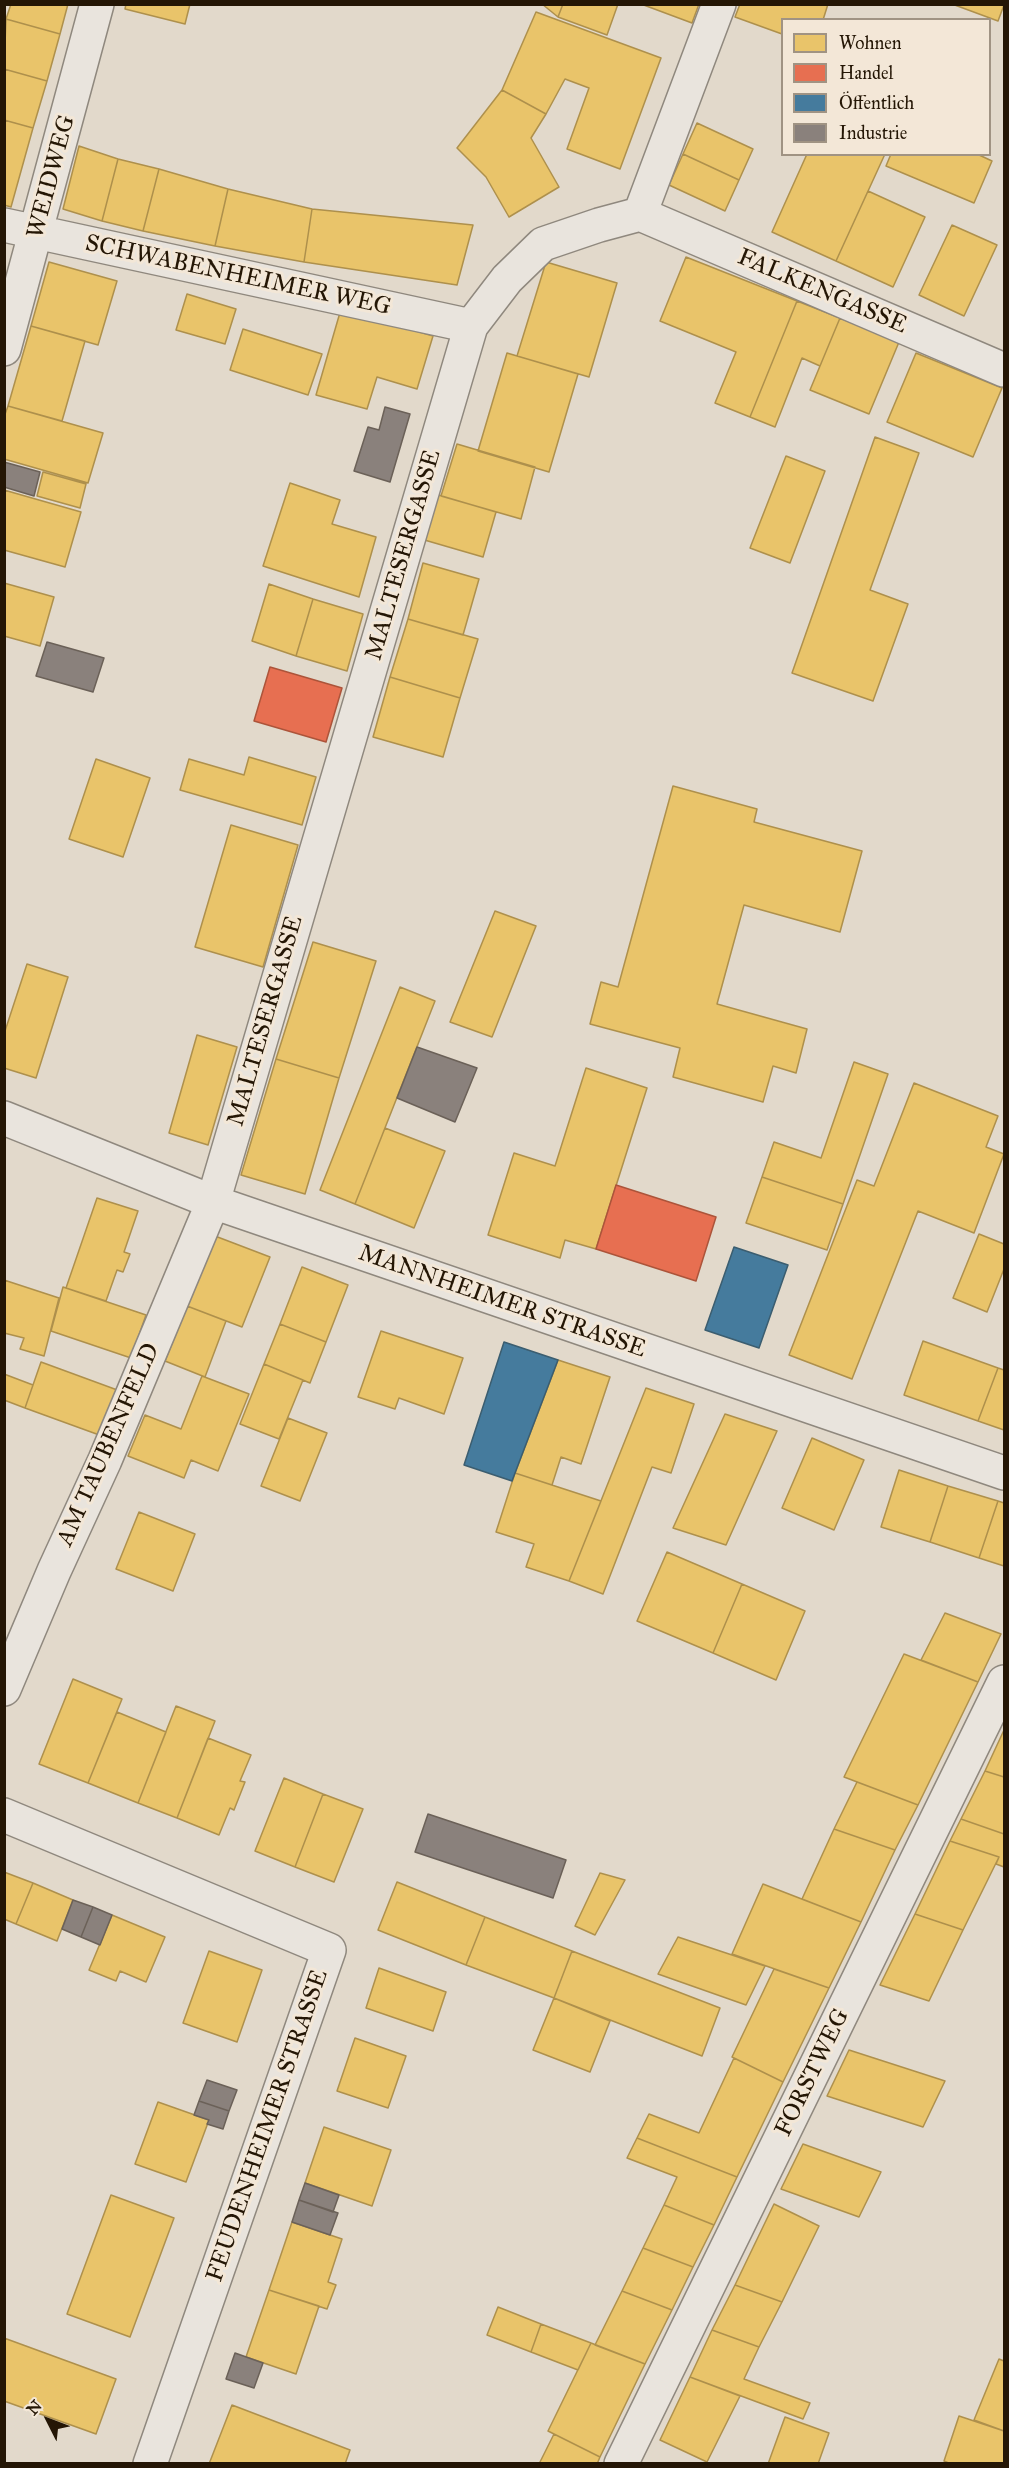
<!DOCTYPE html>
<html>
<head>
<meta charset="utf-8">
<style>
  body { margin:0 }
  #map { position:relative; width:1009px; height:2468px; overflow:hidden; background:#e2d9cb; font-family:"IM FELL Great Primer",serif }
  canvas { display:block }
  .frame { position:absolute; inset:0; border:6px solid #241605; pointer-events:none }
  .legend { position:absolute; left:781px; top:18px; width:210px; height:138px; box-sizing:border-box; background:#f3e7d7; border:2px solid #a09383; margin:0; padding:8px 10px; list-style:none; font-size:18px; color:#241605 }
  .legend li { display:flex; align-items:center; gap:12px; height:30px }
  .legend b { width:30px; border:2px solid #a09383 }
  .north { position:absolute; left:18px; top:2390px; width:60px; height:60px; -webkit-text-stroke:4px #f3e7d7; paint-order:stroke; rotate:312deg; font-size:16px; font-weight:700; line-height:24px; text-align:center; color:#241605 }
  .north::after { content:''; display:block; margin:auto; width:21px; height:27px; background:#241605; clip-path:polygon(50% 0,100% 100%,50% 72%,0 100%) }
</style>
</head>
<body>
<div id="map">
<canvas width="1009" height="2468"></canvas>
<div class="frame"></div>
<ul class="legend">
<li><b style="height:16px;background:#e9c46a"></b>Wohnen</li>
<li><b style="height:16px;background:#e76f51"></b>Handel</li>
<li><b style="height:16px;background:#457b9d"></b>Öffentlich</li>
<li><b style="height:16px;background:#8a817c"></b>Industrie</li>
</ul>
<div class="north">N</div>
</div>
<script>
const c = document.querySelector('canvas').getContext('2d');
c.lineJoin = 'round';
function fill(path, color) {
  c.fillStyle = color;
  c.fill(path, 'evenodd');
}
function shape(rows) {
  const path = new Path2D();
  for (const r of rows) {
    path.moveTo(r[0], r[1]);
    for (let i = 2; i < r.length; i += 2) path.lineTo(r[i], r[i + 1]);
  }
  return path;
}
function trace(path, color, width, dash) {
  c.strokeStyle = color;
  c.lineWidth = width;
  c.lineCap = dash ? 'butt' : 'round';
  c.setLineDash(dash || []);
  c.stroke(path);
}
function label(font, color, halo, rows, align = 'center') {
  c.font = font + ' "IM FELL Great Primer",serif';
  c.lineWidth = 6;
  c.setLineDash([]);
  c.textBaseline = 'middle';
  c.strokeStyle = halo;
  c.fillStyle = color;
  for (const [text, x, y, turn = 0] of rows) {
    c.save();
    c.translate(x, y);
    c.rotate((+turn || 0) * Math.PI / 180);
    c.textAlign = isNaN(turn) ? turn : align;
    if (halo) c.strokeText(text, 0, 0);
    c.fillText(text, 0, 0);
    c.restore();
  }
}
const homes = shape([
  [11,4,68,4,60,34,6,19,11,4],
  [126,4,190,4,185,24,125,9,126,4],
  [542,4,563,4,558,17,542,4],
  [563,4,618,4,607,35,558,17,563,4],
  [641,4,699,4,692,23,641,4],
  [740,4,828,4,823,20,782,20,782,34,735,17,740,4],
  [952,4,1004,4,1004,5,998,21,952,4],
  [536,12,661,58,620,169,567,149,589,88,565,79,546,114,502,90,536,12],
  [6,19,60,34,47,81,4,69,6,19],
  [4,69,47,81,33,128,4,120,4,69],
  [502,90,546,114,531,138,559,187,509,217,486,177,457,148,502,90],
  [4,120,33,128,11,207,4,205,4,120],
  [697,123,753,149,739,180,683,154,697,123],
  [79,146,118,159,102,221,63,209,79,146],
  [683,154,739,180,725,211,669,185,683,154],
  [807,154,885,154,836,261,772,232,807,154],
  [891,154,977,154,992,161,974,203,886,166,891,154],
  [118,159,159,169,143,231,102,221,118,159],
  [159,169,228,189,215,246,143,231,159,169],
  [228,189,312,209,304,262,215,246,228,189],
  [868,191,925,217,893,287,836,261,868,191],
  [312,209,473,225,457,285,304,262,312,209],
  [952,225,997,245,964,316,919,295,952,225],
  [686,257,797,301,750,417,715,403,736,352,660,321,686,257],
  [49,262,117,281,98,345,31,326,49,262],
  [546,262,617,283,589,377,517,356,546,262],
  [187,294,236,309,225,344,176,330,187,294],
  [797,301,840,318,820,366,802,358,775,427,750,417,797,301],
  [341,309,433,336,417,389,377,377,367,409,316,395,341,309],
  [840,318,899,342,869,414,810,390,840,318],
  [31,326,85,341,62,421,8,406,31,326],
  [243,329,322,354,308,395,230,370,243,329],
  [507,353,578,374,549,472,478,451,507,353],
  [916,353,1002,388,973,457,887,422,916,353],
  [8,406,103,433,88,483,4,459,4,417,8,406],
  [875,437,919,453,870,590,908,604,873,701,792,673,875,437],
  [457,444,535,467,521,519,441,496,457,444],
  [786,456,825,471,790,563,750,548,786,456],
  [43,472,86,484,80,508,37,496,43,472],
  [290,483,340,500,332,524,376,537,359,597,263,566,290,483],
  [4,490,81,512,65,567,4,550,4,490],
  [435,494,496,512,483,557,421,539,435,494],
  [423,563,479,579,463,635,408,619,423,563],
  [4,583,54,597,40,646,4,636,4,583],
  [269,584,313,599,296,656,252,641,269,584],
  [313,599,363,614,347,671,296,656,313,599],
  [408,619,478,639,460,698,390,677,408,619],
  [390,677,460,698,443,757,373,737,390,677],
  [249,757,316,777,302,825,180,790,189,759,244,775,249,757],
  [96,759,150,778,123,857,69,839,96,759],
  [673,786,757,809,754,822,862,851,840,932,744,905,717,1004,807,1029,796,1073,773,1066,763,1102,673,1077,680,1048,590,1024,601,982,618,987,673,786],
  [231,825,298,845,263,967,195,947,231,825],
  [495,911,536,926,492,1037,450,1022,495,911],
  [313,942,376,961,339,1078,276,1059,313,942],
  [27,964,68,977,36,1078,4,1068,4,1034,27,964],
  [400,987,435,1001,355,1204,320,1190,400,987],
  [197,1035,237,1047,208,1145,169,1133,197,1035],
  [276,1059,339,1078,305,1194,241,1175,276,1059],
  [854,1062,888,1074,843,1204,762,1177,774,1142,821,1158,854,1062],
  [586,1068,647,1088,596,1249,565,1240,560,1258,488,1235,514,1153,555,1166,586,1068],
  [914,1083,998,1116,986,1147,1004,1154,974,1233,918,1211,852,1379,789,1355,857,1180,874,1186,914,1083],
  [385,1128,445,1151,414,1228,355,1204,385,1128],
  [762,1177,843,1204,827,1250,746,1223,762,1177],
  [97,1198,138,1211,124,1252,130,1254,123,1272,117,1270,106,1301,66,1288,97,1198],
  [979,1234,1004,1244,1004,1269,987,1312,953,1298,979,1234],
  [215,1236,270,1257,242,1327,187,1306,215,1236],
  [302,1267,348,1285,326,1342,280,1324,302,1267],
  [4,1280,59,1298,44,1356,20,1349,24,1338,4,1333,4,1280],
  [63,1287,146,1315,131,1358,51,1331,63,1287],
  [187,1306,226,1321,205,1377,165,1361,187,1306],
  [280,1324,326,1342,310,1383,264,1364,280,1324],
  [381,1331,463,1358,444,1414,399,1398,395,1409,358,1397,381,1331],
  [923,1341,998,1368,978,1421,904,1395,923,1341],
  [558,1360,610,1377,581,1464,561,1457,552,1485,515,1473,558,1360],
  [41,1362,120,1391,102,1436,25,1408,41,1362],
  [264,1364,303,1380,279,1439,240,1424,264,1364],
  [998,1368,1004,1370,1004,1430,978,1421,998,1368],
  [4,1374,33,1385,25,1408,4,1400,4,1374],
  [202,1376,249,1394,218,1471,191,1460,184,1478,128,1456,145,1415,181,1429,202,1376],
  [646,1388,694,1404,671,1473,652,1467,603,1594,569,1581,646,1388],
  [725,1414,777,1431,726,1545,673,1528,725,1414],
  [288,1418,327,1433,300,1501,261,1486,288,1418],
  [812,1438,864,1460,834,1530,782,1508,812,1438],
  [899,1470,948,1486,930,1542,881,1527,899,1470],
  [515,1473,601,1501,569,1581,526,1567,534,1544,496,1532,515,1473],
  [948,1486,998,1501,979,1558,930,1542,948,1486],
  [998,1501,1004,1503,1004,1566,979,1558,998,1501],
  [139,1512,195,1534,173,1591,116,1569,139,1512],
  [667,1552,742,1584,713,1653,637,1621,667,1552],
  [742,1584,805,1611,776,1680,713,1653,742,1584],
  [945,1613,1001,1634,978,1682,921,1660,945,1613],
  [904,1654,978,1682,918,1805,844,1777,904,1654],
  [73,1679,122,1699,88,1783,39,1764,73,1679],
  [176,1706,215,1721,177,1818,138,1803,176,1706],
  [117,1712,166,1732,138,1803,88,1783,117,1712],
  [1004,1730,1004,1777,985,1771,1004,1730],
  [208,1738,251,1755,240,1781,245,1782,234,1810,230,1808,219,1835,177,1818,208,1738],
  [985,1771,1004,1777,1004,1834,961,1819,985,1771],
  [284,1778,323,1794,295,1867,255,1851,284,1778],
  [857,1782,918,1805,895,1850,834,1829,857,1782],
  [323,1794,363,1809,334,1882,295,1867,323,1794],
  [961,1819,1004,1834,1004,1867,996,1864,999,1857,950,1841,961,1819],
  [834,1829,895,1850,861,1922,802,1899,834,1829],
  [950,1841,999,1857,963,1930,915,1914,950,1841],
  [4,1872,33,1883,16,1924,4,1919,4,1872],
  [600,1873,625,1880,595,1935,575,1926,600,1873],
  [397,1882,485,1917,466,1965,378,1930,397,1882],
  [33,1883,73,1900,57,1941,16,1924,33,1883],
  [763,1884,861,1922,829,1988,732,1954,763,1884],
  [915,1914,963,1930,929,2001,880,1985,915,1914],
  [112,1915,165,1937,146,1982,120,1971,116,1981,89,1970,112,1915],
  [485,1917,572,1951,554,1998,466,1965,485,1917],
  [678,1937,765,1966,746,2005,658,1974,678,1937],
  [209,1951,262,1970,237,2042,183,2023,209,1951],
  [572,1951,720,2008,702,2056,554,1998,572,1951],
  [379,1968,446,1992,433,2031,366,2008,379,1968],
  [774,1969,829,1988,783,2082,732,2057,774,1969],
  [554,1998,610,2021,590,2072,533,2050,554,1998],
  [355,2038,406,2056,388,2108,337,2091,355,2038],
  [849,2050,945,2081,923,2127,827,2096,849,2050],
  [734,2058,783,2082,737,2177,637,2138,649,2114,699,2133,734,2058],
  [158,2102,209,2120,186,2182,135,2164,158,2102],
  [324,2127,391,2150,372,2206,305,2183,324,2127],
  [637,2138,737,2177,714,2225,664,2205,677,2177,627,2158,637,2138],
  [803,2144,881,2172,859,2217,781,2189,803,2144],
  [111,2195,174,2218,130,2337,67,2314,111,2195],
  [774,2204,819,2226,782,2302,735,2285,774,2204],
  [664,2205,714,2225,693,2267,643,2248,664,2205],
  [292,2222,342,2239,328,2282,336,2285,327,2309,269,2290,292,2222],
  [643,2248,693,2267,672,2310,622,2291,643,2248],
  [735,2285,782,2302,759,2347,712,2330,735,2285],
  [269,2290,319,2306,296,2374,246,2357,269,2290],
  [622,2291,672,2310,645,2364,595,2345,622,2291],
  [498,2307,541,2324,531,2352,487,2335,498,2307],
  [541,2324,591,2343,578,2370,531,2352,541,2324],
  [712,2330,759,2347,744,2379,810,2403,803,2419,690,2377,712,2330],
  [4,2338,116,2379,96,2434,4,2401,4,2338],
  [591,2343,645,2364,600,2457,548,2431,591,2343],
  [999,2359,1004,2361,1004,2431,974,2420,999,2359],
  [690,2377,740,2396,707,2462,660,2440,690,2377],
  [232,2405,350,2450,345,2464,209,2464,232,2405],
  [959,2416,1004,2431,1004,2464,951,2464,944,2461,959,2416],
  [785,2417,829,2433,818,2464,768,2464,785,2417],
  [554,2434,600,2457,597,2464,539,2464,554,2434]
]);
const shops = shape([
  [270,667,342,688,326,742,254,721,270,667],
  [616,1185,716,1217,696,1281,596,1249,616,1185]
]);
const public = shape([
  [734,1247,788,1265,759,1348,705,1330,734,1247],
  [504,1342,558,1360,512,1481,464,1465,504,1342]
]);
const industry = shape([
  [385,407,410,414,390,482,354,471,368,427,379,430,385,407],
  [4,462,40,472,34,496,4,487,4,462],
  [47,642,104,658,93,692,36,676,47,642],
  [417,1047,477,1068,455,1122,397,1098,417,1047],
  [428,1814,566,1860,553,1898,415,1852,428,1814],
  [73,1900,93,1907,81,1937,62,1929,73,1900],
  [93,1907,112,1915,100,1945,81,1937,93,1907],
  [207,2080,237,2090,229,2111,199,2101,207,2080],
  [199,2101,229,2111,223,2129,207,2124,209,2120,194,2115,199,2101],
  [305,2183,339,2195,333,2212,299,2200,305,2183],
  [299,2200,338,2213,330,2235,292,2222,299,2200],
  [235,2353,263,2363,254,2388,226,2379,235,2353]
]);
const minor = shape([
  [640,214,1004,370],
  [4,225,471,326],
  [4,349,97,4],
  [4,1118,213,1202,1004,1473],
  [4,1689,54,1571,105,1460,213,1202,471,326,507,279,543,244,599,225,640,214,719,4],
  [4,1815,329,1950,150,2464],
  [621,2464,1004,1682]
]);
const streetNames = [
  ["WEIDWEG",52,177,-75],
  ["SCHWABENHEIMER WEG",238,276,12],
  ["FALKENGASSE",822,292,23],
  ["MALTESERGASSE",404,555,-74],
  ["MALTESERGASSE",266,1021,-74],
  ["MANNHEIMER STRASSE",502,1302,19],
  ["AM TAUBENFELD",109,1445,-66],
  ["FORSTWEG",813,2073,-64],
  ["FEUDENHEIMER STRASSE",268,2126,-71]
];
fill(homes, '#e9c46a');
trace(homes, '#ae904c', 1.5);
fill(shops, '#e76f51');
trace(shops, '#ac543a', 1.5);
fill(public, '#457b9d');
trace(public, '#3b5d6f', 1.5);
fill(industry, '#8a817c');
trace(industry, '#6b6158', 1.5);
trace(minor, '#8f887e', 36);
trace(minor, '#e9e4dd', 33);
label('24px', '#241605', '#f3e7d7', streetNames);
</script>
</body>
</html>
